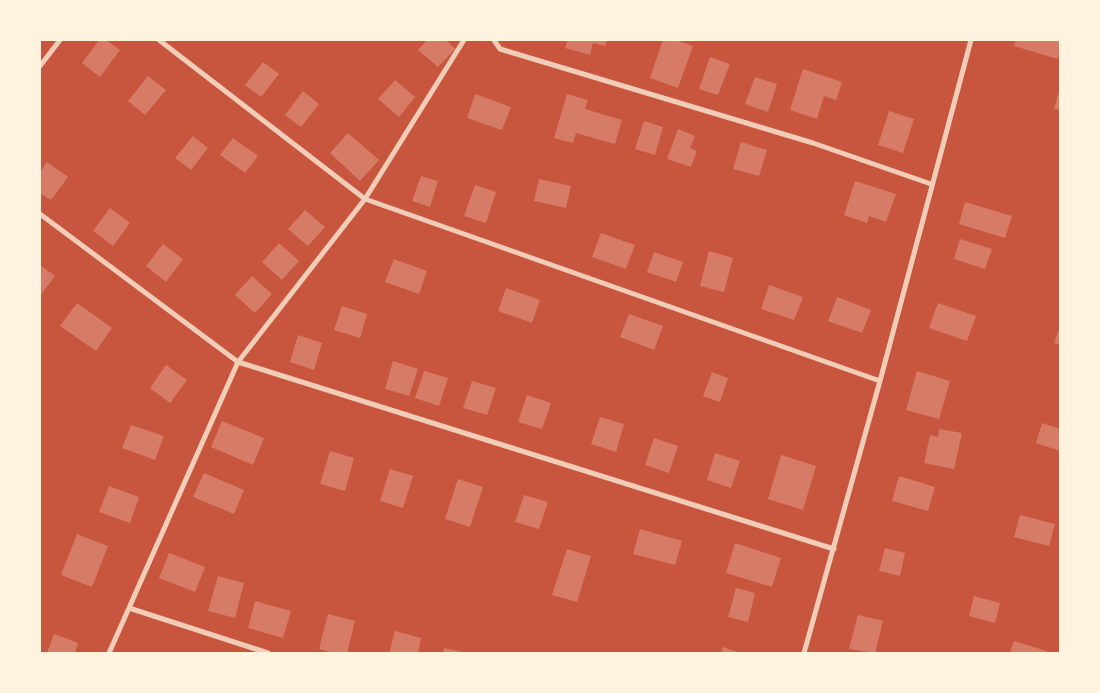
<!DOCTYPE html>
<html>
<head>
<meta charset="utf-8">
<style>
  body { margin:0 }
  #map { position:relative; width:1100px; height:693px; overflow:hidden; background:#c8553d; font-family:Roboto,sans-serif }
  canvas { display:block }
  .frame { position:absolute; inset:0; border:41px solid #fff3e0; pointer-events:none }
</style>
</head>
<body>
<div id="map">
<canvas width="1100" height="693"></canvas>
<div class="frame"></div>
</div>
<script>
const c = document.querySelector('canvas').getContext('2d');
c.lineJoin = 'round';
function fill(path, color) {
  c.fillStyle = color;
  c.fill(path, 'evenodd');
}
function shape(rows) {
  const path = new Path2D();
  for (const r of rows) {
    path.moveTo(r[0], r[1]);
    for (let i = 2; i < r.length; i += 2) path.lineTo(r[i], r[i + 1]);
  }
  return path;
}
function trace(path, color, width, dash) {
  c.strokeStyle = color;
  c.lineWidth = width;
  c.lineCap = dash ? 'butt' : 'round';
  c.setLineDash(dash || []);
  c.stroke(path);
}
const building = shape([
  [99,40,106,40,120,50,100,77,82,63],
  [427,40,446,40,455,49,438,67,418,50],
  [568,40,607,40,605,46,593,43,590,55,565,48],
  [663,40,676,40,693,46,678,88,650,78],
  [1016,40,1060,40,1058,59,1014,46],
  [710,57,730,64,718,95,699,89],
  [263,62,279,74,261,97,245,85],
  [803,69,842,82,836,100,824,96,817,119,790,110],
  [148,76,166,90,145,115,128,101],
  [755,77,777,84,768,112,745,104],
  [395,80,415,97,399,117,378,99],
  [303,91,319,104,301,127,285,115],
  [1059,91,1060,91,1060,110,1054,109],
  [475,94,511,107,502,130,467,118],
  [567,94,588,100,585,109,622,120,615,144,576,133,573,143,554,138],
  [889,111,914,119,903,153,878,145],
  [644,121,663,127,655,155,635,149],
  [678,129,695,136,690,148,697,151,691,167,667,159],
  [348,133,379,160,360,181,330,153],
  [193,136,208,148,191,170,175,158],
  [233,138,258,156,245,173,220,155],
  [741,142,767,150,759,176,733,169],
  [47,162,68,177,51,200,40,193,40,172],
  [421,176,438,181,430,207,412,201],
  [539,179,571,186,566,208,534,201],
  [855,181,896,194,886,222,869,216,867,223,844,215],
  [475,185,496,192,486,223,464,216],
  [965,202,1012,216,1005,238,959,224],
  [110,208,130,223,113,246,93,231],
  [305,210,325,227,308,246,288,229],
  [601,233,635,245,626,269,592,257],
  [960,239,992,249,985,269,954,259],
  [279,243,299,261,282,280,262,262],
  [163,244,183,259,166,282,146,266],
  [709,251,733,258,724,292,700,286],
  [654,252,683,262,676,282,647,272],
  [394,259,427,271,419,294,385,282],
  [40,265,55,276,40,296],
  [252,276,272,294,255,313,235,295],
  [769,285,803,297,794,320,761,309],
  [506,288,540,300,532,323,498,311],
  [837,297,871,310,862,333,828,321],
  [77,303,112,328,96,351,60,326],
  [938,303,976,316,967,341,929,328],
  [342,306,367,314,360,338,334,330],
  [629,314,663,326,654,350,620,337],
  [1060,327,1060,345,1054,343],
  [298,335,322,343,314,370,290,362],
  [393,361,418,369,409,396,385,389],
  [166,365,187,380,170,403,150,388],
  [424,371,448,378,439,406,415,398],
  [917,371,950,381,939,419,906,410],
  [712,372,728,378,720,402,703,396],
  [472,381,496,388,487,415,463,408],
  [527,395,551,403,542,429,518,422],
  [600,417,624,424,616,452,591,444],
  [222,421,264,438,253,465,211,447],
  [1042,423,1060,429,1060,451,1036,443],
  [131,425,164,436,155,460,122,448],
  [939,429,962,433,954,469,924,463,930,435,938,437],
  [654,438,678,446,669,473,645,465],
  [330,451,354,458,345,491,320,484],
  [715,453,740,461,731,488,707,480],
  [781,455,816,466,803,510,768,499],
  [390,469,413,476,403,508,380,501],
  [204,473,244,490,234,514,193,497],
  [899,476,935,487,928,511,892,501],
  [458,479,483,487,470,527,445,519],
  [109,486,139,497,130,523,99,512],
  [524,495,548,502,539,529,515,522],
  [1020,515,1055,524,1049,546,1014,537],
  [640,529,682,541,675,565,633,554],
  [77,534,108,546,92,587,61,575],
  [735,543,781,558,772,587,726,573],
  [885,548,905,553,900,576,879,571],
  [567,549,591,556,577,602,552,595],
  [169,553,205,567,195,592,159,578],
  [218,576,244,583,235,618,208,611],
  [736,588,755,593,748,622,728,617],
  [974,596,1000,603,995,623,969,616],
  [255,601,291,611,283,638,248,628],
  [328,614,355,621,347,653,333,653,319,649],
  [858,615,883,621,875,653,849,649],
  [395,631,421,638,418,653,389,653],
  [54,634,78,643,75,653,47,653],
  [1014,641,1047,651,1046,653,1010,653],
  [723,647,740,653,721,653],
  [444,648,463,652,462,653,443,653]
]);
const minor = shape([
  [159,40,365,199,880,381],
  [494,40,500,49,813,143,931,184],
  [40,66,60,40],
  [40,214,238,362,834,549],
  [129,608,268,653],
  [109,653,238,362,365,199,464,40],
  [804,653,880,381,971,40]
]);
fill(building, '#d67c66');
trace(minor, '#f1ccb7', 5);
</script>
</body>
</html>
